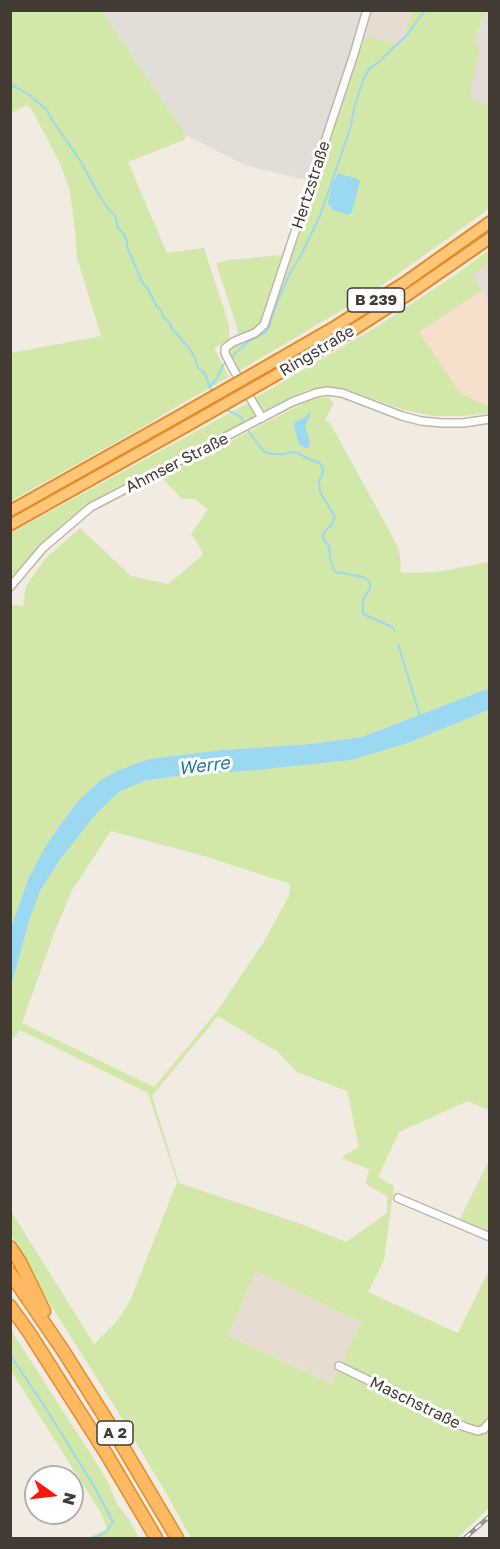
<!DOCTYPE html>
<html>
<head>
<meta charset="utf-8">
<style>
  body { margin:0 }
  #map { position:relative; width:500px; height:1549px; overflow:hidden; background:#f2ebe2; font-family:"Golos Text",sans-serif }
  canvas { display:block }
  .frame { position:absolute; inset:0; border:12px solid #433b33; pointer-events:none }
  .north { position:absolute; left:24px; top:1465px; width:60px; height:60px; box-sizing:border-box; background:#fff; border:2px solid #b4b1ad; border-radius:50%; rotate:104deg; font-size:16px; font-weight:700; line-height:24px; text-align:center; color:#433b33 }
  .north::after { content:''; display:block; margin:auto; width:21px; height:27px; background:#ff170c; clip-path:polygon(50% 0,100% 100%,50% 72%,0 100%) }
</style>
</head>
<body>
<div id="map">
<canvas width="500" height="1549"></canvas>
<div class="frame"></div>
<div class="north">N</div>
</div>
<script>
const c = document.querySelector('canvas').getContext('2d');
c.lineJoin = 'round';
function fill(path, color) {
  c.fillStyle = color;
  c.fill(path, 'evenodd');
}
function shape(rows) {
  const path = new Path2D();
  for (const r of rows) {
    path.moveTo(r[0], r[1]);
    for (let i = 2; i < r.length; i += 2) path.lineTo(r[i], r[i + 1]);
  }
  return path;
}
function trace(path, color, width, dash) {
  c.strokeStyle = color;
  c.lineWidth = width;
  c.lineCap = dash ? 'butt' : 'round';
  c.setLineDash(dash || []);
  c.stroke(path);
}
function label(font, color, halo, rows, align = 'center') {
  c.font = font + ' "Golos Text",sans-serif';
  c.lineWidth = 6;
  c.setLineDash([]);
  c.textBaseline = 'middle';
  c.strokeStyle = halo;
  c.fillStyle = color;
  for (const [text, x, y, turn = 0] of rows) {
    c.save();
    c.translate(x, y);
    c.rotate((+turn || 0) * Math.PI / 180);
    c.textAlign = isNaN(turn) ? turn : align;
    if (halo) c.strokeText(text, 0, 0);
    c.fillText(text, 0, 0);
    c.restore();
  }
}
const residential = shape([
  [372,11,412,11,402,46,365,36],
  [256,1271,361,1322,333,1384,228,1336]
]);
const commercial = shape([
  [482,290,489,301,489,407,460,393,419,332]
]);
const industrial = shape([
  [102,11,362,11,349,56,307,180,247,166,186,135,111,25],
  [484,11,489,11,489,113,461,103],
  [489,262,489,301,473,276]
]);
const green = shape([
  [11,10,102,11,111,25,186,135,184,140,128,162,167,253,204,248,229,325,229,340,214,348,229,377,174,408,145,426,11,501,11,353,101,336,77,258,75,229,70,192,61,165,32,110,27,105,11,113],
  [464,10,471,12,475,11,484,11,475,45,480,51,470,97,489,107,489,209,374,291,239,371,230,351,233,347,256,337,266,329,275,308,365,36,402,45,412,11],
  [489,250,489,262,473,276,482,290,419,332,460,393,489,407,489,413,464,416,434,416,404,410,339,387,307,390,263,411,255,398,378,326,458,273],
  [282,255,260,323,253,329,238,336,237,327,216,263,229,260],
  [328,397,334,403,325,420,330,423,397,545,400,555,401,572,405,573,437,572,489,562,489,688,362,737,311,744,222,750,149,759,77,802,46,845,29,877,11,927,11,606,13,605,23,606,26,586,45,559,80,528,131,576,168,584,203,555,201,549,191,534,208,509,194,499,182,499,160,476,204,455,311,399],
  [248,403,255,416,164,465,113,489,88,504,63,524,34,552,11,579,11,533],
  [489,710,489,1110,468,1101,399,1132,378,1177,394,1186,384,1260,368,1292,458,1333,489,1270,489,1508,457,1538,191,1538,169,1498,115,1407,40,1288,11,1234,11,1211,94,1344,117,1321,130,1301,177,1182,148,1093,20,1030,11,1041,10,984,16,969,29,921,40,891,61,858,97,813,119,792,144,781,183,775,246,771,408,743],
  [111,831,204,856,290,884,289,896,263,943,215,1014,154,1087,22,1023,54,933,72,890],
  [218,1016,278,1052,297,1072,347,1091,359,1147,342,1157,346,1160,369,1169,366,1184,387,1196,387,1213,346,1242,301,1224,179,1183,152,1096],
  [256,1271,361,1322,332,1384,228,1336],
  [489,1161,489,1241,457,1225],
  [11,1330,99,1467,108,1482,117,1504,128,1518,139,1538,87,1538,107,1529,101,1513,11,1371]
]);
const water = shape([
  [338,173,358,179,360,181,352,212,348,215,333,210,328,203,332,185],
  [310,412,311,413,305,426,310,442,309,447,305,448,300,445,298,442,294,425,295,422,305,417],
  [489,688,489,710,408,743,351,760,246,771,183,775,144,781,119,792,97,813,61,858,40,891,29,921,16,969,11,984,11,927,29,877,46,845,77,802,101,780,119,770,149,759,222,750,311,744,362,737]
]);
const stream = shape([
  [10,84,28,94,47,110,51,118,81,162,99,195,109,210,115,215,118,228,124,234,127,241,127,247,143,284,147,287,157,307,161,310,163,317,169,322,173,330,189,348,195,358,198,368,204,372,213,394],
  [209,387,216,380,223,365,249,341,266,332,270,325,272,316,288,277,301,255,320,216,351,126,354,108,363,80,369,69,380,61,388,53,407,35,425,10],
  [223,408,241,417,244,424],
  [247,429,263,451,270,454,284,454,292,452,297,453,309,459,320,463,323,469,322,476,319,480,320,492,335,517,332,524,323,534,323,539,329,546,330,558,333,568,336,572,363,577,370,582,370,588,363,600,363,614,392,627,395,631],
  [398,644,420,716],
  [10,1355,45,1407,95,1488,113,1522,105,1533,93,1538]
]);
const minor = shape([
  [262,418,232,367,225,353,225,348,233,342,255,333,264,325,354,54,367,10],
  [10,587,43,548,91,507,292,402,316,393,327,391,342,393,402,416,421,421,442,423,463,423,490,419],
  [398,1198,490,1237],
  [339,1366,465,1427,478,1431,484,1429,490,1422]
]);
const trunk = shape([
  [258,371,336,326,404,283,490,222],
  [264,382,336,341,409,294,490,238],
  [10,511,179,416],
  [10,525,185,427]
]);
const motorway = shape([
  [10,1247,20,1262,44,1311],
  [10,1273,64,1352,113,1430,177,1538],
  [10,1306,30,1334,107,1455,156,1538]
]);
const rail = shape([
  [465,1538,490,1516]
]);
const trunkBridge = shape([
  [179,416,258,371],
  [185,427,264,382]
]);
const shields = [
  [376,300,57],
  [115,1433,36]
];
const shieldNames = [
  ["B 239",376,300],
  ["A 2",115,1433]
];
const streetNames = [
  ["Hertzstraße",311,185,-72],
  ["Ringstraße",317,351,-31],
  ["Ahmser Straße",177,463,-27],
  ["Maschstraße",415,1403,26]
];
const waterNames = [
  ["Werre",204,766,-7]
];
fill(residential, '#e6ddd0');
fill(commercial, '#f6dfcb');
fill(industrial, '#e3ddd8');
fill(green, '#d2e8a9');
fill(water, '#9bd8f2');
trace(stream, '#9bd8f2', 2);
trace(minor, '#c0b5a8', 10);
trace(trunk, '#e28c2c', 14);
trace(motorway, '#e28c2c', 15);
trace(minor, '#fff', 7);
trace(trunk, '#ffc677', 10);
trace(motorway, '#ffb960', 12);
trace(rail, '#939393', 4.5);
trace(rail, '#fff', 2, [7]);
trace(trunkBridge, '#e28c2c', 14, []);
trace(trunkBridge, '#ffc677', 10);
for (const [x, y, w] of shields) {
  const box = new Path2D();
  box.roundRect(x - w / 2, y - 12, w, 24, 4.5);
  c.fillStyle = '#fff';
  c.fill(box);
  trace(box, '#433b33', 1.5);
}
label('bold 15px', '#433b33', null, shieldNames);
label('16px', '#433b33', '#fff', streetNames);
label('italic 18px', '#277ba2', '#fff', waterNames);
</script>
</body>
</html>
